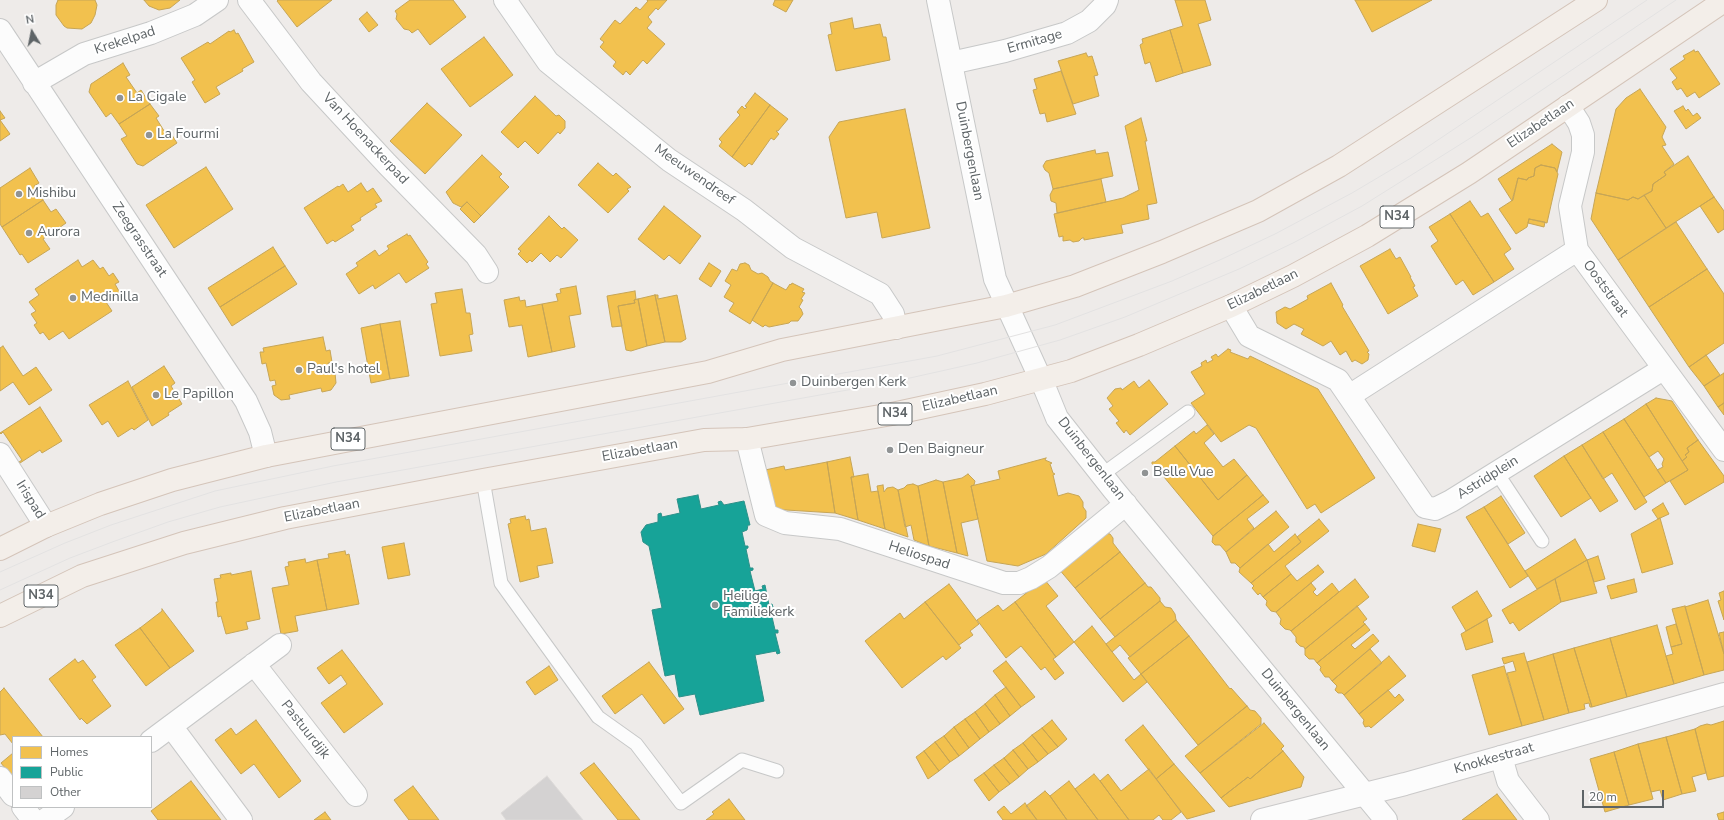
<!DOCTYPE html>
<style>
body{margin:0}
#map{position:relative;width:1724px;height:820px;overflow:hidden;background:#eeebe9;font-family:"Nunito Sans",sans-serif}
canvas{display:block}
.legend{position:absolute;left:12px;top:736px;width:140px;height:72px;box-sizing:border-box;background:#fff;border:1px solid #bfc1c2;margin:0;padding:5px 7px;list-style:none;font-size:12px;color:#5e6467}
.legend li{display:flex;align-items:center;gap:8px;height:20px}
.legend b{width:20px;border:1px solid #bfc1c2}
.north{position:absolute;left:12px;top:12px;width:40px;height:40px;-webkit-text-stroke:3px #fff;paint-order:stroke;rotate:350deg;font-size:11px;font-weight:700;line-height:16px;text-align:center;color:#5e6467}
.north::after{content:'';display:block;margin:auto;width:14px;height:18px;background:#5e6467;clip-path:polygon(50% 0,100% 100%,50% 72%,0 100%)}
.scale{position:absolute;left:1582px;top:790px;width:82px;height:18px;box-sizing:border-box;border:2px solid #5e6467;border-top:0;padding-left:5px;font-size:12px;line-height:14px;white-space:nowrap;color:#5e6467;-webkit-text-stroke:3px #fff;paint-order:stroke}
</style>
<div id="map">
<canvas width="1724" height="820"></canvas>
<ul class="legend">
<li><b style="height:11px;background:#f2c14e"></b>Homes</li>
<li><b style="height:11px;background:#17a398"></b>Public</li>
<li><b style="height:11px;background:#d4d2d2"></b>Other</li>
</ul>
<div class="north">N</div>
<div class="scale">20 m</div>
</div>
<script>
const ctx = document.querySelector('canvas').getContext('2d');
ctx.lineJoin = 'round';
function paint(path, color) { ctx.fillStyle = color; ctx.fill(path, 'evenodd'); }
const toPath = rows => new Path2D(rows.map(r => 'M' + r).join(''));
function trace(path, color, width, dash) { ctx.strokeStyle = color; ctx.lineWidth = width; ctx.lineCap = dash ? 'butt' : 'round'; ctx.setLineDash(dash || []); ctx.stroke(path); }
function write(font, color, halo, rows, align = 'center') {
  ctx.font = font + ' "Nunito Sans",sans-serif'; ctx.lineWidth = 4; ctx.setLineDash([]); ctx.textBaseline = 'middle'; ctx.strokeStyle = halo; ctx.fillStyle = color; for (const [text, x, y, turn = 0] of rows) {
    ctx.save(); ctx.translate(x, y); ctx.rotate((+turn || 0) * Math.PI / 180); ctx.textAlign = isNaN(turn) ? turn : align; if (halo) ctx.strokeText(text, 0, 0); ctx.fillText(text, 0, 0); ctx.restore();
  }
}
const homes = toPath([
 [58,0,95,0,97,5,95,15,91,23,82,29,67,28,64,26,56,15,56,5,58,0],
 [144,0,180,0,170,8,159,10,149,6,144,0],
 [278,0,332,0,297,27,277,1,278,0],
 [410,0,453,0,466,17,430,45,418,29,412,33,409,30,404,29,396,19,397,14,395,11,410,0],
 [647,0,667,0,658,10,656,8,648,17,652,22,647,28,665,44,647,64,643,60,630,75,626,71,623,75,613,66,616,62,600,47,604,42,600,39,615,20,620,24,636,7,640,10,648,1,647,0],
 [775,0,793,0,786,12,773,5,775,0],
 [1175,0,1205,0,1211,20,1198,24,1211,65,1183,73,1170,30,1183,26,1175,0],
 [1355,0,1432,0,1372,32,1355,0],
 [367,12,378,25,369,32,359,19,367,12],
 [852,18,854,29,880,24,883,37,886,37,890,60,836,71,828,35,832,34,830,23,852,18],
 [234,30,236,34,238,33,254,62,242,69,243,71,216,87,220,94,205,103,192,82,195,80,181,58,208,42,210,44,229,31,230,32,234,30],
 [1170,30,1183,73,1156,82,1150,62,1145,64,1140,45,1143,43,1142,39,1170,30],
 [484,37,513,75,470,107,441,69,484,37],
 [1694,50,1695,52,1698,51,1720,84,1699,98,1695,92,1687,97,1681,88,1677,90,1672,82,1677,78,1670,69,1685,59,1683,56,1694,50],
 [1086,53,1088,57,1092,56,1098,75,1094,76,1099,96,1073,104,1058,61,1086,53],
 [123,63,130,75,126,77,137,93,141,90,150,104,119,124,111,113,106,117,89,92,91,84,123,63],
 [1061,71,1076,114,1047,122,1045,113,1040,114,1033,90,1037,89,1034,79,1061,71],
 [1640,89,1666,127,1662,137,1666,145,1662,146,1674,164,1664,172,1666,175,1653,184,1652,191,1638,199,1633,197,1628,200,1596,193,1616,109,1626,98,1640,89],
 [755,93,770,105,732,157,719,146,722,142,719,139,740,115,737,112,742,106,745,109,747,107,745,106,755,93],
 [535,96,556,116,559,115,565,121,565,128,560,134,558,132,538,154,525,141,518,148,501,132,535,96],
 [427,103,462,135,425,174,390,141,427,103],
 [150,104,159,116,156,118,166,134,170,132,177,143,143,166,137,164,121,139,127,136,119,124,150,104],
 [770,105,788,119,778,131,776,131,779,134,774,140,771,138,752,165,749,163,745,167,732,157,770,105],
 [1683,106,1686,111,1688,109,1693,116,1697,113,1701,118,1686,129,1674,111,1683,106],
 [905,109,930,228,882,238,877,212,846,218,829,137,839,122,905,109],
 [0,111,5,118,0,120,10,134,0,141,0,111],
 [1141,118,1147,141,1145,141,1157,203,1147,205,1149,219,1121,225,1123,233,1084,240,1084,238,1082,238,1079,241,1073,242,1070,240,1063,241,1063,236,1059,237,1054,214,1123,198,1139,190,1125,126,1141,118],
 [1552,144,1562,152,1557,172,1555,168,1541,165,1535,168,1534,176,1528,178,1527,180,1518,178,1512,201,1498,179,1552,144],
 [1095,150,1096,154,1108,152,1113,176,1053,189,1049,173,1045,170,1043,166,1046,161,1095,150],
 [482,155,502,174,499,177,509,187,481,216,467,202,461,207,453,203,446,192,482,155],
 [1688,156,1714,197,1666,228,1644,195,1652,191,1653,184,1666,175,1664,172,1688,156],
 [598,163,613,176,616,173,631,187,627,189,629,191,608,213,578,185,598,163],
 [1541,165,1555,168,1558,174,1547,223,1529,219,1527,227,1516,234,1499,209,1513,200,1518,178,1527,180,1528,178,1534,176,1535,168,1541,165],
 [206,167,233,209,174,248,146,205,206,167],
 [30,168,39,183,34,186,43,200,2,227,0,224,0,188,30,168],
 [1101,179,1106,202,1057,213,1056,203,1051,201,1050,195,1053,189,1101,179],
 [361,183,367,192,373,188,382,201,375,204,377,207,360,218,361,220,351,226,354,230,335,242,333,240,327,244,304,208,338,186,339,187,343,184,348,192,361,183],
 [1596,193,1628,200,1633,197,1638,199,1644,195,1666,228,1618,260,1591,219,1596,193],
 [1714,197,1724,211,1724,229,1718,233,1700,206,1714,197],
 [43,200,51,212,56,209,66,223,43,239,50,249,28,263,22,254,20,255,2,227,43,200],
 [1470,201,1481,217,1488,213,1511,249,1504,254,1514,269,1494,282,1450,214,1470,201],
 [467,202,481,216,474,223,460,209,467,202],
 [664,206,701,236,680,264,669,255,664,260,638,239,664,206],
 [1450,214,1494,282,1473,295,1463,280,1456,285,1431,246,1438,241,1429,227,1450,214],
 [549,216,562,229,564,227,578,240,561,258,557,255,550,262,541,253,532,262,530,260,527,263,518,254,521,251,518,249,549,216],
 [1529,219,1545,222,1544,227,1528,223,1529,219],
 [1676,222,1707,269,1649,307,1618,260,1676,222],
 [407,234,408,236,410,235,428,262,426,264,429,268,406,283,399,273,375,289,373,285,359,294,346,274,358,266,356,263,375,250,379,256,389,249,387,246,407,234],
 [273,247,285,266,220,307,208,288,273,247],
 [1390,249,1396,259,1400,257,1411,277,1410,277,1415,286,1413,287,1418,296,1388,314,1360,266,1390,249],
 [78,260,82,267,93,260,100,269,103,267,109,276,113,273,119,282,115,284,120,293,106,302,112,311,69,339,63,331,49,340,43,332,40,334,34,325,37,323,31,314,36,311,29,302,39,295,35,289,78,260],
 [709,263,721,271,711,287,699,279,709,263],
 [745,263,749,265,751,270,758,274,762,273,768,277,770,281,773,283,750,324,729,311,734,303,724,297,731,285,725,281,732,269,737,271,740,264,745,263],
 [285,266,297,284,232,326,220,307,285,266],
 [1707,269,1724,294,1724,343,1689,367,1649,307,1707,269],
 [773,283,786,290,790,284,791,285,792,283,804,289,802,292,805,293,801,299,803,300,799,307,801,309,803,314,798,321,791,321,789,323,769,327,765,325,763,327,752,320,773,283],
 [1331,283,1343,305,1342,306,1369,351,1367,352,1369,354,1368,360,1362,364,1355,360,1352,362,1346,351,1340,355,1331,341,1323,346,1301,334,1304,329,1294,324,1286,329,1277,323,1276,312,1285,307,1290,309,1308,299,1307,296,1331,283],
 [576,286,581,314,569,316,575,347,552,352,542,304,558,301,556,294,561,293,560,289,576,286],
 [462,289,466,313,470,313,473,334,469,335,472,351,440,356,431,304,437,303,435,293,462,289],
 [635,291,636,299,634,300,635,303,618,306,622,326,612,327,607,296,635,291],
 [655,295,665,342,647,346,638,299,655,295],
 [655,295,658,295,658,299,677,295,686,339,681,342,665,342,655,295],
 [519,297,520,301,525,300,526,307,542,304,552,352,528,357,522,325,509,327,504,300,519,297],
 [638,299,647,346,631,351,626,350,618,306,635,303,634,300,638,299],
 [400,321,409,376,390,379,380,324,400,321],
 [380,324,390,379,371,383,361,328,380,324],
 [323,337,326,351,330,350,332,362,328,363,329,367,332,374,335,373,336,383,331,390,322,392,321,388,289,395,290,399,281,400,274,395,272,386,276,385,275,380,270,381,266,363,262,364,260,352,264,352,263,348,323,337],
 [3,346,23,376,36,367,52,390,29,405,13,382,0,391,0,348,3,346],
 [1228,349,1231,350,1230,352,1248,359,1250,356,1318,389,1375,478,1321,513,1315,504,1307,509,1256,428,1249,425,1221,442,1191,403,1205,394,1191,372,1202,366,1201,363,1206,360,1207,363,1213,360,1211,357,1216,354,1218,357,1228,349],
 [1706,355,1720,375,1704,386,1689,367,1706,355],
 [164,366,175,383,171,386,182,404,168,413,169,415,152,426,132,387,164,366],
 [1724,373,1724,403,1718,407,1704,386,1724,373],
 [1149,380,1168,404,1130,435,1126,430,1124,433,1116,423,1119,421,1109,409,1113,406,1107,398,1115,389,1121,388,1122,390,1134,381,1139,388,1149,380],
 [128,381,148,420,134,430,132,428,118,437,108,421,102,425,89,405,128,381],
 [1656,398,1672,401,1698,440,1687,448,1689,452,1685,455,1687,457,1682,461,1646,404,1656,398],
 [1724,403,1724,415,1718,407,1724,403],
 [1646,404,1688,470,1666,483,1657,470,1663,467,1662,464,1664,459,1658,451,1649,457,1624,419,1646,404],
 [40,407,62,441,42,453,40,450,20,463,19,462,22,460,3,432,1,434,0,433,40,407],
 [1624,419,1666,483,1644,497,1603,432,1624,419],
 [1207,425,1214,434,1204,443,1223,467,1234,459,1247,475,1218,500,1175,446,1194,431,1196,434,1207,425],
 [1603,432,1647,502,1635,510,1612,473,1603,479,1582,445,1603,432],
 [1698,440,1724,476,1724,482,1685,505,1670,481,1688,470,1682,461,1687,457,1685,455,1689,452,1687,448,1698,440],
 [1582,445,1618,501,1600,512,1564,456,1582,445],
 [1175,446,1218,500,1247,475,1263,495,1213,536,1154,465,1152,464,1152,462,1155,462,1175,446],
 [1564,456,1591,498,1561,517,1534,476,1564,456],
 [850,457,854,477,851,477,858,520,835,513,827,462,850,457],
 [1046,458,1045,460,1052,463,1050,464,1053,473,1055,474,1053,475,1058,496,1068,493,1079,496,1083,502,1083,507,1086,511,1086,518,1046,554,1018,566,987,561,971,486,1000,479,998,471,1046,458],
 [827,462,835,513,770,509,765,470,784,466,785,470,827,462],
 [868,474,871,492,878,491,885,529,858,520,851,477,868,474],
 [968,474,975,481,974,485,971,486,978,519,961,523,968,556,957,553,943,482,962,478,968,474],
 [936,480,943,482,957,553,929,546,918,486,936,480],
 [913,484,918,486,929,546,914,540,911,525,905,527,898,490,904,488,907,485,913,484],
 [883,485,884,492,887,488,893,487,898,490,908,537,885,529,877,486,883,485],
 [1263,495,1269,502,1247,519,1254,528,1226,552,1220,545,1215,545,1212,542,1213,536,1263,495],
 [1501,496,1525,533,1508,544,1484,507,1501,496],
 [1663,503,1669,514,1658,519,1652,510,1663,503],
 [1484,507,1528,576,1510,588,1466,517,1484,507],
 [1276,511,1289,527,1240,568,1235,563,1231,563,1226,552,1276,511],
 [525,516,526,520,529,519,531,531,546,528,553,563,537,566,539,577,520,582,508,524,511,523,510,519,525,516],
 [1660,518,1673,564,1642,573,1631,534,1660,518],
 [1319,519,1329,531,1285,566,1291,574,1263,597,1260,593,1258,595,1252,588,1254,586,1251,583,1301,542,1297,537,1319,519],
 [1418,524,1441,529,1435,552,1412,546,1418,524],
 [1105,533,1110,534,1113,538,1113,543,1120,552,1075,588,1058,568,1105,533],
 [1295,534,1301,542,1251,583,1239,572,1240,568,1268,544,1274,552,1295,534],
 [1575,539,1587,560,1537,589,1525,571,1575,539],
 [404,543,410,575,388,579,382,547,404,543],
 [345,551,346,555,349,554,359,604,327,610,317,560,329,558,328,554,345,551],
 [1120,552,1145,583,1100,619,1075,588,1120,552],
 [1598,556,1605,579,1594,582,1587,560,1598,556],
 [305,559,306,563,317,560,327,610,295,616,298,631,281,634,272,588,289,585,285,567,289,566,288,562,305,559],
 [1587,560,1597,593,1561,602,1555,579,1587,560],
 [1318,565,1324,572,1276,612,1271,611,1266,605,1267,601,1263,597,1291,574,1297,581,1318,565],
 [251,571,260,619,246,622,248,629,226,634,221,616,218,617,216,602,218,602,214,579,221,578,220,575,231,573,231,575,251,571],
 [1044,579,1058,596,1046,606,1074,642,1056,657,1015,602,1044,579],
 [1355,579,1369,597,1305,649,1304,647,1300,646,1296,642,1296,637,1291,631,1355,579],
 [1555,579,1561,602,1519,631,1513,622,1510,624,1502,610,1555,579],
 [1634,579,1637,592,1611,599,1607,586,1634,579],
 [1145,583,1148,587,1151,587,1160,598,1160,601,1115,637,1100,619,1145,583],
 [1311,583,1316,589,1313,592,1317,596,1332,583,1339,592,1291,631,1290,630,1285,629,1280,624,1281,619,1276,612,1311,583],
 [949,584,979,624,970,631,973,635,959,645,925,602,949,584],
 [1477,591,1492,616,1466,631,1452,607,1477,591],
 [1724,591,1724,620,1718,601,1721,600,1719,593,1724,591],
 [1708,600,1724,654,1724,670,1704,675,1685,607,1708,600],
 [1160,601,1165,607,1171,608,1175,614,1176,620,1130,657,1120,645,1112,652,1106,644,1160,601],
 [925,602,961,648,946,660,943,656,902,688,865,641,900,613,904,619,925,602],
 [1015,602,1056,657,1053,659,1064,673,1055,680,1045,667,1041,670,1021,646,1006,658,977,620,998,605,1003,611,1015,602],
 [1357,606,1367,619,1363,622,1365,624,1317,663,1314,659,1309,659,1305,655,1305,649,1357,606],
 [1685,606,1704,675,1674,684,1666,656,1673,654,1671,647,1682,644,1672,609,1685,606],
 [162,609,194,651,170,668,140,628,162,611,162,609],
 [1487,619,1493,642,1466,650,1461,634,1487,619],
 [1176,620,1189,636,1141,674,1128,658,1176,620],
 [1365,624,1370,630,1351,645,1355,649,1373,634,1379,641,1332,681,1329,677,1325,677,1320,670,1321,667,1317,663,1365,624],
 [1676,624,1682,644,1671,647,1666,627,1676,624],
 [1657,625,1674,684,1627,697,1610,638,1657,625],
 [1092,626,1134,680,1141,674,1147,682,1123,702,1074,642,1092,626],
 [140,628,170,668,146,686,115,645,140,628],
 [1724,632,1724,654,1719,633,1724,632],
 [1189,636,1230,689,1231,688,1247,706,1198,745,1141,674,1189,636],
 [1610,638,1627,697,1592,707,1574,648,1610,638],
 [1574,648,1592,707,1590,707,1589,703,1584,704,1585,709,1569,713,1553,654,1574,648],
 [1370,649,1382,663,1344,695,1342,693,1338,693,1335,690,1337,686,1332,681,1370,649],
 [342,650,383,704,344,733,321,703,347,684,341,675,329,684,317,668,342,650],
 [1524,653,1544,720,1522,726,1507,673,1516,671,1513,661,1504,664,1502,658,1524,653],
 [1553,654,1569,713,1544,720,1527,662,1553,654],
 [1389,656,1406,676,1359,714,1344,695,1389,656],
 [75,659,78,663,83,660,96,677,92,680,111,706,87,724,81,718,80,720,49,679,75,659],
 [1006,661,1035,697,1021,707,993,671,1006,661],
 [649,662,684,709,664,724,642,694,615,714,602,696,649,662],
 [549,666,558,680,535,695,526,682,549,666],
 [1504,666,1522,726,1489,735,1472,675,1504,666],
 [1006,687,1021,707,1010,716,995,695,1006,687],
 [4,688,43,737,13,737,13,744,5,734,0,735,0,692,4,688],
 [1388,690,1395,698,1399,694,1404,700,1371,728,1369,726,1365,727,1363,723,1364,720,1359,714,1388,690],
 [995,695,1010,716,1000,724,985,704,995,695],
 [985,704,1000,724,989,732,975,712,985,704],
 [1247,706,1250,710,1255,711,1261,718,1261,724,1200,773,1185,756,1247,706],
 [975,712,989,732,980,739,965,719,975,712],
 [965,719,980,739,969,748,954,727,965,719],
 [256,720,301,781,279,798,254,764,241,774,215,740,231,728,236,735,256,720],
 [1052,720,1067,739,1058,747,1042,728,1052,720],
 [1724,721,1724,776,1708,780,1695,729,1700,726,1707,724,1711,725,1724,721],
 [1264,723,1284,746,1281,749,1283,751,1250,779,1248,777,1221,798,1200,773,1264,723],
 [1143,725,1174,764,1156,779,1125,740,1143,725],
 [954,727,969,748,959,756,944,736,954,727],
 [1042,728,1058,747,1048,754,1032,735,1042,728],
 [1695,729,1706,773,1692,777,1696,791,1682,794,1666,737,1695,729],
 [1032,735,1048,754,1038,762,1023,743,1032,735],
 [944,736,959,756,950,762,935,742,944,736],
 [1666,737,1682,794,1663,800,1660,790,1651,792,1638,744,1666,737],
 [935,742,950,762,939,771,924,751,935,742],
 [1023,743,1038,762,1028,769,1013,750,1023,743],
 [1638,744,1653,799,1629,805,1614,752,1638,744],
 [1013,750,1028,769,1019,777,1004,758,1013,750],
 [924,751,939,771,928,779,916,757,924,751],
 [1283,751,1304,777,1301,787,1229,807,1221,798,1248,777,1250,779,1283,751],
 [1614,752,1629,805,1605,812,1590,759,1614,752],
 [13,753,13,778,1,763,13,753],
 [1004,758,1019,777,1010,784,994,765,1004,758],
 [594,763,640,820,618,820,580,773,594,763],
 [1174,764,1215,811,1187,819,1156,779,1174,764],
 [994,765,1010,784,999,792,984,773,994,765],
 [1149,769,1181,812,1171,820,1163,820,1159,815,1153,820,1129,820,1100,781,1108,774,1121,791,1149,769],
 [984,773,999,792,989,801,974,780,984,773],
 [1094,774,1100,781,1129,820,1098,820,1075,789,1094,774],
 [191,781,221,820,158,820,151,811,191,781],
 [1069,781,1075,789,1098,820,1067,820,1050,796,1069,781],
 [413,786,439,820,409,820,394,800,413,786],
 [1045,791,1050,796,1067,820,1037,820,1026,806,1045,791],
 [1497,794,1517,820,1462,820,1497,794],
 [729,799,745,820,706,820,714,814,712,812,729,799],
 [1025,803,1037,820,1003,820,997,812,1004,806,1011,814,1025,803],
 [325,812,331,820,314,820,325,812],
 [1724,812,1724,820,1719,820,1717,814,1724,812]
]);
paint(homes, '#f2c14e');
trace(homes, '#c6a556', 1);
const public = toPath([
 [698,495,701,509,719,505,718,502,721,501,724,505,744,501,750,525,748,525,747,530,742,532,745,546,748,546,748,548,746,549,750,568,753,568,753,570,750,571,755,591,763,589,762,586,765,585,769,605,772,604,773,607,770,608,775,630,778,630,778,633,775,633,780,653,777,654,776,651,755,655,764,701,700,715,695,694,679,697,675,674,665,676,652,610,662,608,649,546,643,542,641,532,646,525,658,522,658,514,661,513,662,517,680,513,677,499,698,495]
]);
paint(public, '#17a398');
trace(public, '#2c9089', 1);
const building = toPath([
 [547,776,583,820,506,820,501,813,547,776]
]);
paint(building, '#d4d2d2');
trace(building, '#dddad8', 1);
const lane = toPath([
 [1497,473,1542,541],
 [1103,474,1188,412],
 [483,480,501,583,598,717,636,744,681,803,742,760,777,771]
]);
const street = toPath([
 [249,0,311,82,387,164,476,255,487,272],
 [505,0,548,62,669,160,744,210,793,248,880,294,893,314,896,328],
 [938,0,995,279,1046,391,1057,418,1113,489,1386,820],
 [0,30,246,401,260,432,266,456],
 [951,63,1005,51,1067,33,1089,21,1105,5,1107,0],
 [34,83,84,54,151,33,195,15,217,0],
 [1568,106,1579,123,1583,135,1583,152,1570,206,1577,250,1724,450],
 [1231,306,1249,336,1338,380,1425,507,1435,509,1451,501,1663,369],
 [1349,396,1577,250],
 [747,439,766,515,785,523,840,529,1004,583,1019,583,1031,578,1049,567,1126,504],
 [0,454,46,526],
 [254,664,356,795],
 [171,726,241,820],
 [151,741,280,645],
 [1501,757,1508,781,1538,820],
 [0,778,13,795],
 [23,807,33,820],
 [45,820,63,807]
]);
const secondary = toPath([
 [1262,820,1405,784,1724,694]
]);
const primary = toPath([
 [0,549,46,526,100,504,172,480,266,456,708,372,782,350,1006,306,1075,286,1162,252,1258,211,1339,166,1596,0],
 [0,616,82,576,184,543,285,518,483,480,704,440,747,439,892,414,985,394,1071,371,1139,345,1231,306,1293,276,1367,236,1469,173,1724,1]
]);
trace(lane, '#c7c8c8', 15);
trace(street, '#c7c8c8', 24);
trace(secondary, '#cac9c9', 24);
trace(primary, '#d4c4b9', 24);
trace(lane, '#fcfcfc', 13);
trace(street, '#fcfcfc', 22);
trace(secondary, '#fcfcfc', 22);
trace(primary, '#f3eee9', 22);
trace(toPath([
 [0,572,65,543,111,525,215,491,333,466,937,356,1055,325,1172,281,1222,259,1275,234,1352,193,1411,158,1647,0],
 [0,590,70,558,115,541,168,522,220,507,336,482,892,382,977,363,1060,340,1125,317,1239,269,1295,242,1362,206,1472,137,1676,0]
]), '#e3e2e2', 1);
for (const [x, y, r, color] of [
 [120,98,4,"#909394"],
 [149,135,4,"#909394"],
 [19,194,4,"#909394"],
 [29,233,4,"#909394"],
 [73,298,4,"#909394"],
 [299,370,4,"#909394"],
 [793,383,4,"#909394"],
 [156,395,4,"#909394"],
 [890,450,4,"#909394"],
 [1145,473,4,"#909394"],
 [715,605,4,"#909394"]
]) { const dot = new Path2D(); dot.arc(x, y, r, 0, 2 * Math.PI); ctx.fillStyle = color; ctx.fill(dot); trace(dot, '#fff', 1.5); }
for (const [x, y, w] of [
 [1397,217,34],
 [895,414,34],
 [348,439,34],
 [41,596,34]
]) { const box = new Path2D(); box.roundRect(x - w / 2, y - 11, w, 22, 3); ctx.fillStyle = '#fff'; ctx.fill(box); trace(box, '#5e6467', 1); }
write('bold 13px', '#5e6467', null, [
 ["N34",1397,217],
 ["N34",895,414],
 ["N34",348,439],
 ["N34",41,596]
]);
write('14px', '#5e6467', '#fff', [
 ["Krekelpad",125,41,-18],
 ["Ermitage",1035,42,-16],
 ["Elizabetlaan",1541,124,-34],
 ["Van Hoenackerpad",365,139,47],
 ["Duinbergenlaan",969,151,79],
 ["Meeuwendreef",694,175,35],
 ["Zeegrasstraat",139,240,56],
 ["Ooststraat",1605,289,54],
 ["Elizabetlaan",1263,290,-26],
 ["Elizabetlaan",960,399,-13],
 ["Elizabetlaan",640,451,-10],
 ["Duinbergenlaan",1091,459,52],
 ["Astridplein",1488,478,-32],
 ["Irispad",30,500,58],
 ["Elizabetlaan",322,511,-11],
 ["Heliospad",919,556,18],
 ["Duinbergenlaan",1295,710,51],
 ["Pastuurdijk",305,730,52],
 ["Knokkestraat",1494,759,-16]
]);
write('14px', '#5e6467', '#fff', [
 ["La Cigale",128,98],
 ["La Fourmi",157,135],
 ["Mishibu",27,194],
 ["Aurora",37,233],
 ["Medinilla",81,298],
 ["Paul's hotel",307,370],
 ["Duinbergen Kerk",801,383],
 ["Le Papillon",164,395],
 ["Den Baigneur",898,450],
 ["Belle Vue",1153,473],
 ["Heilige",723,597],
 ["Familiekerk",723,613]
], 'left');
</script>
